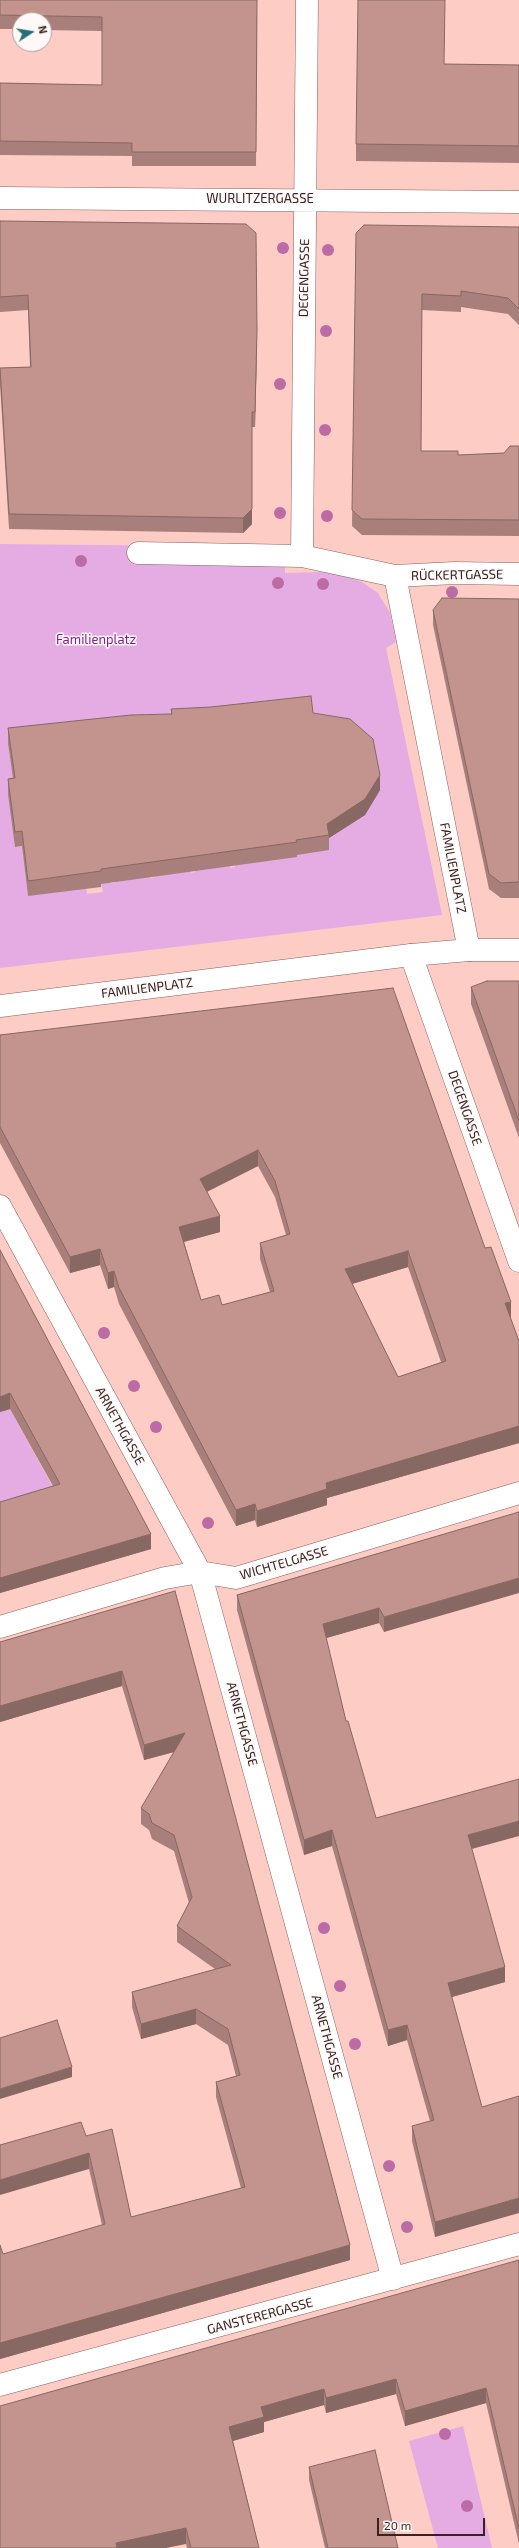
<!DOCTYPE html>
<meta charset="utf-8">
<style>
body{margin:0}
#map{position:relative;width:519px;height:2548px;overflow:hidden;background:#fdccc5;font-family:"Exo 2",sans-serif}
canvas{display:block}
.north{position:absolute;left:12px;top:12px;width:40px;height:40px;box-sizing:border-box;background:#fef9f8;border:1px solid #aea4a2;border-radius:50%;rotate:78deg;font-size:11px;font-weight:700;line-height:16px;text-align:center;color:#372422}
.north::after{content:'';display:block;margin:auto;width:14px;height:18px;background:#266f78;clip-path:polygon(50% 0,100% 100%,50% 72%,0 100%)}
.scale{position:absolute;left:377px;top:2518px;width:108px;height:18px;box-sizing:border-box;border:2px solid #372422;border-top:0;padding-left:5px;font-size:12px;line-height:14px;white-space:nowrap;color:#372422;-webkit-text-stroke:3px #fef9f8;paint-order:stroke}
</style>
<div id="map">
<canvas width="519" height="2548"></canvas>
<div class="north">N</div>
<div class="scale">20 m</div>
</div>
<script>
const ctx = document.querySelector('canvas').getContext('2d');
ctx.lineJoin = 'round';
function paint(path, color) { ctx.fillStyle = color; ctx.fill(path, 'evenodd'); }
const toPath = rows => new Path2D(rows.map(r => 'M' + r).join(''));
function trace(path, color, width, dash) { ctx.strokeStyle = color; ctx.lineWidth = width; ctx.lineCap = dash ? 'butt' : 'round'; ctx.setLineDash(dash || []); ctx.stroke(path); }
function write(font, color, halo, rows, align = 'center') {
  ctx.font = font + ' "Exo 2",sans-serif'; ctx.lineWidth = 3; ctx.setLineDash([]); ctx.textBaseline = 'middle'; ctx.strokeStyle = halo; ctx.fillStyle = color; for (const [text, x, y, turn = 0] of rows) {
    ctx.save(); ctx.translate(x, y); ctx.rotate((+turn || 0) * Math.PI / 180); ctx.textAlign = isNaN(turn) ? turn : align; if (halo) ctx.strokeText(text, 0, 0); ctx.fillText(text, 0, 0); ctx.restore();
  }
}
paint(toPath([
 [0,544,285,547,285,573,322,572,343,575,362,582,378,593,390,613,396,642,386,648,442,915,0,968],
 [17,793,234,862,235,867,230,868,229,862,195,867,195,872,191,873,190,867,155,872,155,877,150,878,149,873,114,878,115,883,111,883,110,878,100,879,103,892,87,894,85,881,28,896,23,853,24,846,15,847],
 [0,1391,60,1500,0,1518],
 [463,2426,492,2548,438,2548,409,2441]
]), '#e4ace3');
const street = toPath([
 [0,198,519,202],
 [138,553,302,556,395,576,455,573,519,574],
 [302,556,307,0],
 [395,576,469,950],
 [411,955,519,1261],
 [0,1206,200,1572,393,2279],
 [0,1627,165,1578,200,1572,236,1578,519,1493],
 [0,2385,519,2244]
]);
const secondary = toPath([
 [0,1006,411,955,469,950,519,950]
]);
trace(street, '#8a5f5a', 23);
trace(secondary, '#8a5f5a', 23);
trace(street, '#fff', 22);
trace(secondary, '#fff', 22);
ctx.fillStyle = '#bd6ba5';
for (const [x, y] of [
 [283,248],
 [328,250],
 [326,331],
 [280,384],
 [325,430],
 [280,513],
 [327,516],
 [81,561],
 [278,583],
 [323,584],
 [452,592],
 [104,1333],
 [134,1386],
 [156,1427],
 [208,1523],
 [324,1928],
 [340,1986],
 [355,2044],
 [389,2166],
 [407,2227],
 [445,2434],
 [467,2506]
]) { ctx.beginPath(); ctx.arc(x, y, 6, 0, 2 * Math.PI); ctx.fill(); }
paint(toPath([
 [0,0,257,0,256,166,132,166,132,156,0,155,0,83,102,85,102,31,44,30,44,20,20,20,20,29,0,29],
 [445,64,519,65,519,163,356,161,356,144],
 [0,221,257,345,255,427,252,427,252,524,243,533,9,529,0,384,0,368,30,367,28,310,0,312],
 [519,227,519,325,508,314,461,307,461,312,422,310,421,451,458,455,504,453,519,446,519,536,362,535,352,526,356,233],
 [519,599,519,898,501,898,489,889,433,625,433,610],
 [171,709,313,713,380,790,365,815,329,838,329,850,297,855,297,857,101,884,101,887,28,896,22,846,15,847,8,794,8,779,13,778,8,743,8,728,171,714],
 [519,981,519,1138,471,1004,471,987],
 [0,1035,485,1248,519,1341,519,1443,327,1498,327,1505,257,1527,255,1520,236,1526,119,1304,114,1287,108,1289,100,1265,70,1273,0,1143],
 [258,1166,275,1197,286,1235,260,1243,260,1259,270,1292,222,1305,201,1300,184,1242,220,1232,207,1192],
 [408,1267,441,1362,398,1377,352,1284],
 [0,1250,151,1549,0,1593,0,1502,53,1486,10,1409,0,1412],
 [519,1512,384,1632,379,1623,326,1638,346,1721,376,1818,472,1849,505,1982,452,1997,435,2237,412,2141,412,2126,430,2121,407,2040,388,2046,332,1846,304,1855,237,1610,237,1595],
 [175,1591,350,2260,0,2359,0,2245,3,2254,102,2225,89,2169,86,2136,131,2217,241,2188,216,2097,216,2082,236,2076,228,2045,196,2024,141,2039,132,2007,132,1992,215,1969,177,1942,177,1926,189,1903,174,1851,152,1839,149,1830,141,1824,141,1808,174,1752,144,1760,122,1686,0,1722,0,1642],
 [519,2260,519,2544,486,2403,405,2426,396,2394,326,2413,324,2405,264,2422,264,2432,233,2441,259,2548,187,2548,186,2544,0,2548],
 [309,2467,398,2548,325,2548,309,2480]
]), '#a87f7a');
paint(toPath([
 [257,330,257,345,255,427,255,412],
 [252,412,252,524,243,533,243,518],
 [380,775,380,790,365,815,329,838,327,824],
 [258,1150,258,1166,200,1195,200,1179],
 [220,1216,220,1232,179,1243,179,1227],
 [100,1249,100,1265,70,1273,70,1257],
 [408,1251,408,1267,345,1286,345,1269],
 [114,1271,114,1287,108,1289,108,1273],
 [511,1302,511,1318,505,1320,505,1303],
 [10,1393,10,1409,0,1412,0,1397],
 [519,1426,519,1443,327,1498,327,1505,257,1527,257,1511,326,1483],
 [255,1504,255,1520,236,1526,236,1510],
 [151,1534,151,1549,0,1593,0,1578],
 [519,1578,519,1593,384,1632,384,1617],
 [379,1608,379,1623,323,1639,323,1624],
 [122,1671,122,1686,0,1722,0,1706],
 [185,1733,185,1749,144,1760,144,1745],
 [519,1821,519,1836,468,1850,468,1835],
 [332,1830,332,1846,304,1855,304,1840],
 [505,1967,505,1982,448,1998,448,1983],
 [196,2009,196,2024,141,2039,141,2024],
 [407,2025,407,2040,388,2046,388,2030],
 [72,2067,72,2077,0,2099,0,2089],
 [89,2153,89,2169,0,2195,0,2180],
 [519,2198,519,2213,435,2237,435,2222],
 [350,2245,350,2260,0,2359,0,2343],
 [396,2379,396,2394,326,2413,326,2398],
 [486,2388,486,2403,405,2426,405,2411],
 [324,2389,324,2405,264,2422,264,2432,229,2442,229,2427,261,2407],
 [186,2528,186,2544,166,2548,116,2548,116,2543]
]), '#886863');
const building = toPath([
 [0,0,257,0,256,152,132,152,132,143,0,141,0,83,102,85,102,17,0,15,0,0],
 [358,0,445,0,444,64,519,65,519,146,356,144,358,0],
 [0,221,246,224,256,233,257,330,255,412,252,412,252,509,243,518,9,514,0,368,31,367,28,295,0,297,0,221],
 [364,225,519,227,519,309,508,298,461,291,461,296,422,294,421,451,458,451,458,455,504,453,510,446,519,446,519,520,362,519,352,510,356,233,364,225],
 [442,598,519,599,519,882,501,883,489,874,433,610,442,598],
 [311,696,313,713,350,719,373,739,380,775,365,799,327,824,329,835,296,840,297,842,101,869,101,871,28,881,22,831,15,832,8,779,15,778,8,728,131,715,172,714,171,709,211,707,311,696],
 [487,981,519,981,519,1121,471,987,487,981],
 [393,988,485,1248,491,1247,511,1302,505,1303,519,1341,519,1426,326,1483,327,1489,257,1511,255,1504,236,1510,119,1288,114,1271,108,1273,100,1249,70,1257,0,1127,0,1035,393,988],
 [258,1150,275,1181,290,1234,260,1243,274,1291,222,1305,219,1295,201,1300,179,1227,220,1216,200,1179,258,1150],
 [408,1251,446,1361,398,1377,345,1269,408,1251],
 [0,1250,151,1534,0,1578,0,1502,60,1484,10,1393,0,1397,0,1250],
 [519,1512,519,1578,384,1617,379,1608,323,1624,346,1721,348,1721,376,1818,519,1779,519,1821,468,1835,505,1967,448,1983,482,2107,519,2096,519,2198,435,2222,412,2126,434,2120,407,2025,388,2030,332,1830,304,1840,237,1595,519,1512],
 [175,1591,350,2245,0,2343,0,2245,3,2254,105,2224,89,2153,0,2180,0,2145,81,2122,86,2136,112,2129,131,2217,245,2187,216,2082,240,2075,228,2029,196,2009,141,2024,132,1992,231,1965,177,1926,192,1897,174,1835,152,1823,149,1814,141,1808,185,1733,144,1745,122,1671,0,1706,0,1642,175,1591],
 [57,2020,72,2067,0,2089,0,2038,57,2020],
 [519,2260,519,2529,486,2388,405,2411,396,2379,326,2398,324,2389,261,2407,264,2417,229,2427,259,2548,191,2548,186,2528,116,2543,117,2548,0,2548,0,2406,519,2260],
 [375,2450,398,2548,328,2548,309,2467,375,2450]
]);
paint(building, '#c3948e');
trace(building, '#886863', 1);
write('13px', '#372422', '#fef9f8', [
 ["WURLITZERGASSE",260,199],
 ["DEGENGASSE",304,278,-89],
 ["RÜCKERTGASSE",457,575,-1],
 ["FAMILIENPLATZ",453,868,79],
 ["FAMILIENPLATZ",147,988,-7],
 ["DEGENGASSE",465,1108,71],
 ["ARNETHGASSE",120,1426,61],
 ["WICHTELGASSE",284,1563,-16],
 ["ARNETHGASSE",242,1724,75],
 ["ARNETHGASSE",327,2037,75],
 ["GANSTERERGASSE",260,2316,-15]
]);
write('13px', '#881c8b', '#fef9f8', [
 ["Familienplatz",96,640]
]);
</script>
